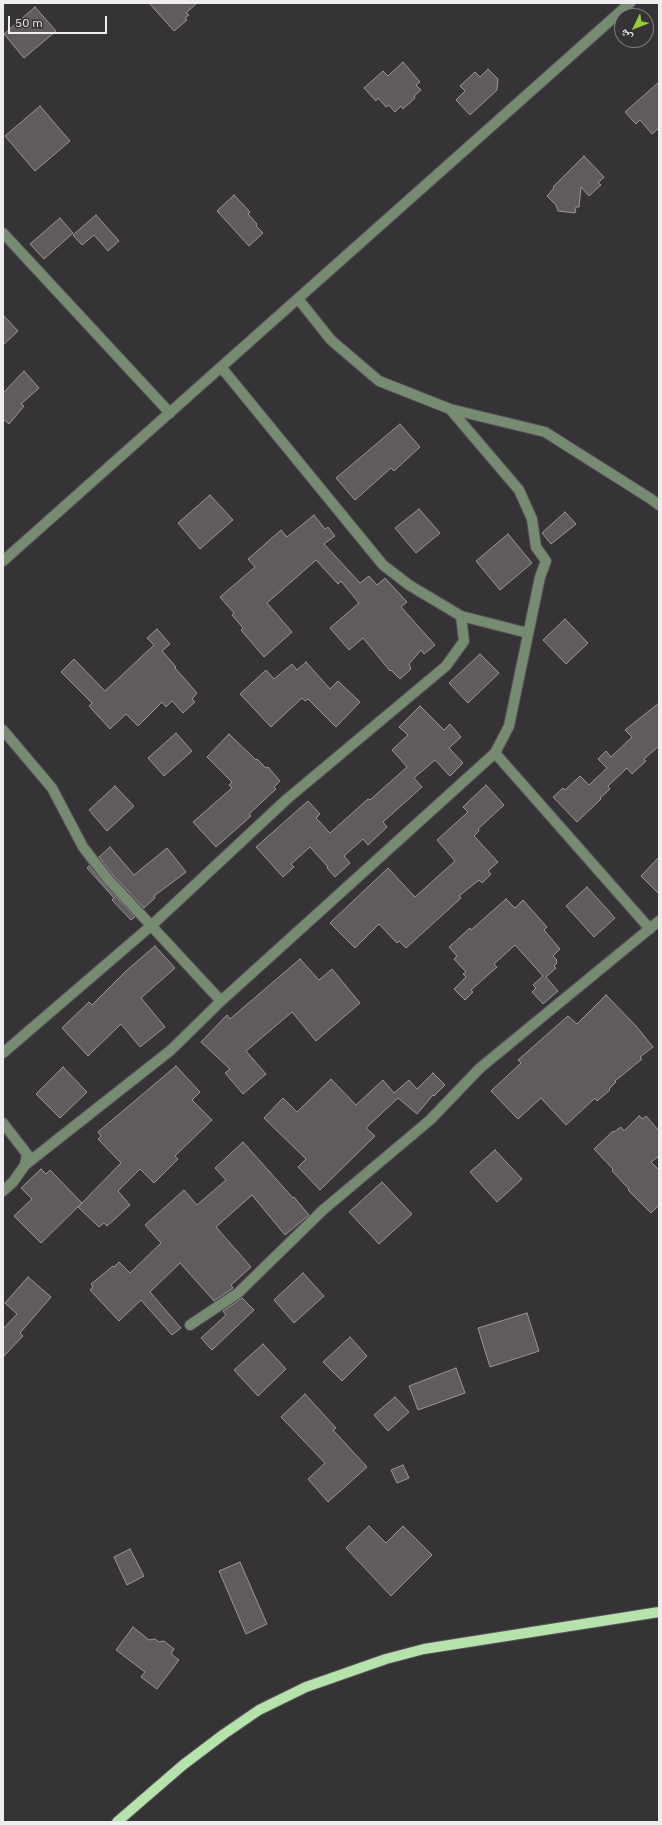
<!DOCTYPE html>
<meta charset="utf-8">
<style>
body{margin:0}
#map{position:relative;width:662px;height:1825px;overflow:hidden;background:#363336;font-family:"IBM Plex Sans","Noto Naskh Arabic",sans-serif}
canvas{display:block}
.frame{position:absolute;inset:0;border:4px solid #efedef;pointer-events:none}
.north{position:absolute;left:614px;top:8px;width:40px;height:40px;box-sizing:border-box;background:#363336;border:1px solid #807d80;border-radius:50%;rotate:227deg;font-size:11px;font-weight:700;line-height:16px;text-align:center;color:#efedef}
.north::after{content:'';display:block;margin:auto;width:14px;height:18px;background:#96cc39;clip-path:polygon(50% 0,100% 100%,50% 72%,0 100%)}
.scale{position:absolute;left:8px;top:16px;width:99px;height:18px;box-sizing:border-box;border:2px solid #efedef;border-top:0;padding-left:5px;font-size:12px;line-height:14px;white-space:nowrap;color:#efedef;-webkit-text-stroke:3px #363336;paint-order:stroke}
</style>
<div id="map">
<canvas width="662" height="1825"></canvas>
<div class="frame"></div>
<div class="north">ش</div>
<div class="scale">50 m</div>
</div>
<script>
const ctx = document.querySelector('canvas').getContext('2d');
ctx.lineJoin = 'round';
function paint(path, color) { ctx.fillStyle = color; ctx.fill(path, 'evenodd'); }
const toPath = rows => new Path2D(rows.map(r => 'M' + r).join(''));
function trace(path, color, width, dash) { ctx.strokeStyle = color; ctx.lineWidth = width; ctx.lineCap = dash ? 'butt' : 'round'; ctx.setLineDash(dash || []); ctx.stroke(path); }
const building = toPath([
 [149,3,197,3,186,13,189,15,185,18,187,20,174,31,149,3],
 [35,7,56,31,24,58,4,34,35,7],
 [403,62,420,82,416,85,421,90,414,96,415,98,403,109,401,106,395,112,389,105,386,107,378,98,376,101,364,88,383,71,388,76,403,62],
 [488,69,498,79,497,90,470,115,456,100,465,91,460,86,475,72,480,77,488,69],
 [659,82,659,128,652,134,640,120,636,124,625,112,659,82],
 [40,106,70,141,35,171,5,136,40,106],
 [584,156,604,177,598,183,601,185,589,196,581,187,579,207,576,207,575,213,558,211,556,205,547,196,554,188,553,187,584,156],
 [234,195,250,212,248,214,257,224,256,226,263,233,249,246,217,211,234,195],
 [96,215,119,241,108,251,94,235,82,245,73,235,96,215],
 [60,218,73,233,44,259,30,244,60,218],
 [3,315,18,331,3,345,3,315],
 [24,371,39,388,21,404,24,406,9,424,3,419,3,393,24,371],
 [400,424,420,447,394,471,391,468,355,500,336,478,400,424],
 [210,495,233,520,200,549,178,523,210,495],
 [419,509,440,533,416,553,395,528,419,509],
 [565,512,576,524,551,544,542,533,565,512],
 [314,515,325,529,328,527,335,536,324,544,360,583,369,576,377,585,385,578,407,602,401,607,435,645,424,654,421,650,409,664,411,669,400,679,391,670,390,671,363,638,349,650,330,628,359,603,341,581,338,584,316,560,267,603,292,632,264,657,241,630,243,628,232,615,234,613,220,597,255,567,248,559,281,530,287,537,314,515],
 [508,534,532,563,500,590,476,561,508,534],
 [565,619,588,643,566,664,543,640,565,619],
 [157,629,170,644,162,651,176,667,175,668,197,693,192,699,195,702,183,713,172,701,166,707,162,702,138,726,126,714,110,729,89,706,92,703,61,672,74,659,105,691,154,645,147,638,157,629],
 [480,654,499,673,468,703,449,683,480,654],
 [306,662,330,689,338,681,360,702,336,727,308,699,305,701,302,698,271,727,240,694,266,670,274,679,292,664,297,670,306,662],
 [659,703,659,746,644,759,646,761,632,774,627,768,608,786,610,789,600,798,601,799,577,822,553,797,563,788,565,790,580,776,589,785,607,768,598,759,606,751,611,757,632,737,625,730,659,703],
 [420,706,444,730,450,724,461,737,449,748,463,763,450,776,435,760,414,778,422,787,383,822,387,827,368,845,363,839,344,856,350,863,335,877,327,868,328,867,310,847,291,864,294,867,283,877,256,847,308,801,320,814,316,818,330,833,368,799,370,800,407,767,392,750,408,735,399,727,420,706],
 [176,733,192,751,164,776,148,758,176,733],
 [229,734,256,760,257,759,266,768,268,767,280,781,274,787,276,789,249,814,251,816,216,847,193,822,232,788,229,785,232,782,207,757,229,734],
 [486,785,504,805,478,829,479,831,474,836,498,862,488,871,491,874,482,883,479,880,459,896,461,898,406,948,399,941,397,943,379,924,355,948,330,923,388,868,415,897,455,861,437,840,468,812,463,807,486,785],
 [115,786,134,806,107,831,89,810,115,786],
 [110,847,134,875,167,848,186,872,154,896,155,898,144,908,112,874,99,857,110,847],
 [659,857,659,894,641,876,659,857],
 [89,866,102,882,135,917,131,920,112,900,114,898,87,868,89,866],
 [587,887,615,918,594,937,566,906,587,887],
 [506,899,515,908,523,900,547,927,544,930,560,949,553,956,557,960,556,961,557,963,554,966,556,968,546,977,558,991,543,1004,532,992,536,988,533,985,543,976,515,945,494,964,497,967,471,990,473,992,465,1000,454,989,466,977,463,974,466,972,454,959,457,956,449,947,470,928,471,930,506,899],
 [155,946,175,968,141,998,165,1027,140,1047,121,1024,88,1056,62,1028,89,1002,92,1005,126,971,155,946],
 [300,959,319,980,332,969,360,1003,316,1041,292,1012,246,1051,266,1074,243,1094,225,1073,230,1069,201,1042,227,1015,230,1019,300,959],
 [606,995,636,1026,653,1047,640,1057,642,1059,615,1081,616,1082,609,1089,610,1090,597,1101,595,1098,566,1125,541,1098,518,1119,491,1091,521,1063,518,1060,568,1016,577,1024,606,995],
 [176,1066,200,1092,192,1100,212,1120,175,1156,178,1159,154,1183,140,1169,118,1191,130,1205,107,1226,104,1223,99,1227,78,1207,121,1163,98,1139,101,1136,98,1132,176,1066],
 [63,1067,87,1092,60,1118,36,1094,63,1067],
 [433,1073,445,1085,434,1096,433,1095,417,1114,398,1098,366,1128,375,1136,320,1190,298,1167,306,1159,264,1118,283,1098,297,1112,331,1079,356,1105,383,1080,394,1093,409,1080,417,1089,433,1073],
 [639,1116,643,1119,646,1116,659,1131,659,1156,651,1162,659,1170,659,1205,651,1213,628,1190,629,1189,612,1171,613,1169,594,1149,613,1131,614,1132,621,1127,624,1131,639,1116],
 [243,1142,293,1198,294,1197,309,1215,285,1235,252,1195,216,1227,251,1267,231,1285,233,1288,214,1301,180,1263,150,1292,181,1328,172,1335,141,1300,119,1321,90,1290,93,1287,91,1284,113,1266,114,1267,119,1262,130,1273,161,1243,145,1225,184,1190,197,1205,226,1180,215,1168,243,1142],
 [495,1150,522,1179,497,1202,470,1172,495,1150],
 [41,1169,46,1174,50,1170,82,1203,41,1243,14,1216,32,1199,21,1188,41,1169],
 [382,1182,412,1214,379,1244,349,1212,382,1182],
 [303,1273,324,1296,294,1323,274,1300,303,1273],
 [28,1277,51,1297,20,1333,23,1336,3,1357,3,1329,17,1314,5,1303,28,1277],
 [242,1298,254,1310,212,1350,201,1338,226,1315,223,1311,242,1298],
 [527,1313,539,1351,490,1367,478,1328,527,1313],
 [350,1337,367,1356,342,1381,323,1362,350,1337],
 [263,1344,286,1369,258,1396,234,1370,263,1344],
 [456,1368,465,1393,418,1410,409,1386,456,1368],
 [305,1394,336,1428,333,1430,367,1467,328,1502,308,1479,325,1463,281,1417,305,1394],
 [395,1397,409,1412,388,1431,374,1415,395,1397],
 [403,1465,409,1478,397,1483,391,1470,403,1465],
 [369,1526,386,1543,403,1526,432,1555,391,1596,346,1548,369,1526],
 [130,1549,144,1576,127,1585,114,1557,130,1549],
 [240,1562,267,1624,246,1634,219,1571,240,1562],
 [133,1627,149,1640,155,1639,159,1642,164,1641,174,1649,171,1654,179,1660,157,1689,141,1677,145,1672,116,1650,133,1627]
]);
paint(building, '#605b5c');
trace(building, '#9b9697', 1);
const minor = toPath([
 [3,233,170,413],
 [299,300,331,340,379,381,450,409,545,432,651,499,659,505],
 [3,561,630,3],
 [461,616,528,633],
 [3,730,52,788,83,847,107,878,221,1001],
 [495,753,650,929],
 [3,1053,152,925,287,799,446,666,464,641,461,616,409,585,383,565,221,367],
 [3,1123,27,1154,25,1165,13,1182,3,1191],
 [25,1165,171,1050,221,1001,495,753,509,726,540,577,546,561,536,547,532,519,519,490,450,409],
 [190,1325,238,1293,323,1210,430,1120,480,1068,659,921]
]);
const major = toPath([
 [117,1822,183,1765,224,1734,259,1710,306,1687,386,1659,424,1649,659,1612]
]);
trace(minor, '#545154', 12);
trace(major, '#545154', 12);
trace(minor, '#768b71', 10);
trace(major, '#b6e2ab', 10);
</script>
